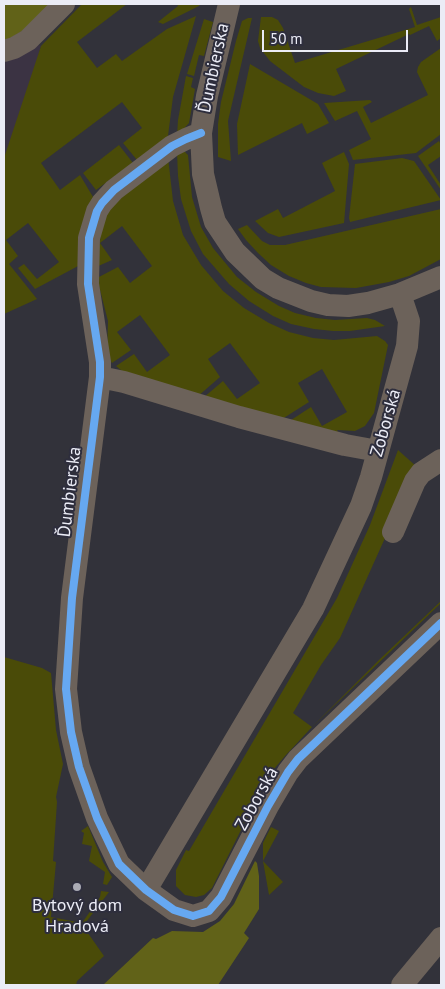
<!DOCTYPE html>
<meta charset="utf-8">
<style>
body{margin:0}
#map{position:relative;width:445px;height:989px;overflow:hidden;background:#32323a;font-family:"PT Sans",sans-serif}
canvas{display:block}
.frame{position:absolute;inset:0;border:5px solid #ebecf6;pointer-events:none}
.scale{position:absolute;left:262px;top:30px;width:146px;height:22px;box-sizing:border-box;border:2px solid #ebecf6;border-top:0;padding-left:6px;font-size:15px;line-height:18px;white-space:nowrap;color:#ebecf6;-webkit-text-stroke:4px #2e2e3d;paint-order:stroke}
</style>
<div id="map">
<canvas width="445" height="989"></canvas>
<div class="frame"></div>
<div class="scale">50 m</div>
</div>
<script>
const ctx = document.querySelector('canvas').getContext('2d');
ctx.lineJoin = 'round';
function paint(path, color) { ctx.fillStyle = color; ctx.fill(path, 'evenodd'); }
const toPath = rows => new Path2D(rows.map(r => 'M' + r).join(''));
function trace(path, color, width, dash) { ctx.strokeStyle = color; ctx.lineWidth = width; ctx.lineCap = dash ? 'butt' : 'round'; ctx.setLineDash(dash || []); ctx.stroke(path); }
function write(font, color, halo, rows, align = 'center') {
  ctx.font = font + ' "PT Sans",sans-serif'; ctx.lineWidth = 4; ctx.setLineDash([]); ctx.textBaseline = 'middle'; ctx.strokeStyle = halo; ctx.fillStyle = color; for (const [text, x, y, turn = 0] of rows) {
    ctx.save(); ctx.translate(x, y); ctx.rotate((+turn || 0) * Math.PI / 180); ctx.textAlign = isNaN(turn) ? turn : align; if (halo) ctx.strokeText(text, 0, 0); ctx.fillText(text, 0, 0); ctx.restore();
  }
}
paint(toPath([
 [28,40,41,46,4,199,4,51]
]), '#3b3343');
paint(toPath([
 [82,4,127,4,77,42,97,68,116,54,122,61,167,29,196,16,173,97,168,136,137,160,123,143,142,128,122,102,41,163,60,190,80,175,93,197,80,265,35,289,18,268,24,264,37,279,59,262,28,223,6,240,18,256,9,264,37,299,4,314,4,158,41,46],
 [177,4,200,4,199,6,163,24,158,22,178,6],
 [411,7,417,25,441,17,441,38,437,41,429,26,410,35,409,34,336,69,346,91,334,96,318,93,304,87,270,61,260,48,258,41,261,17,272,17,278,20,283,28,295,63,415,27,409,9],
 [248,18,252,18,228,121,231,161,218,157,218,124,221,102,236,41,242,21],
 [204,19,213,22,204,56,199,55,194,76,187,74],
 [441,48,441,134,416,153,353,160,349,150,371,139,357,111,335,121,324,103,370,100,372,102,363,107,371,123,428,95,417,72,418,67,421,62],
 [250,64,318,104,329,123,307,134,302,123,238,155,237,124],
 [186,76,193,78,191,87,195,89,189,123,177,136,178,120],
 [439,141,441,145,441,156,428,165,441,185,441,190,418,156],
 [119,145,133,163,96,190,83,173],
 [177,152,185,152,188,155,192,197,201,227,213,248,237,277,256,292,279,306,295,313,316,318,335,320,367,318,375,320,385,326,350,331,333,331,314,329,291,324,273,316,249,301,229,284,203,254,191,231,181,199,178,176],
 [344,152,349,164,344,223,279,237,268,233,255,221,278,209,283,218,335,191,322,163],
 [168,157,173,201,183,235,201,265,223,291,244,308,269,323,289,332,313,338,334,340,377,336,385,341,388,345,374,413,365,426,355,431,337,430,340,436,285,424,311,407,322,426,347,412,322,369,298,383,309,402,279,421,203,398,223,381,237,399,260,383,230,343,208,359,220,377,197,397,122,371,116,366,134,354,147,372,170,355,140,315,117,332,131,350,112,363,107,355,108,321,97,278,118,267,130,283,152,266,122,226,100,243,112,260,96,267,104,213],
 [402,158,414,161,441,200,350,222,349,218,355,164],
 [441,209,441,259,409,276,389,282,356,288,321,287,306,283,289,276,271,265,258,253,246,240,238,229,247,225,262,241,270,245,285,245],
 [398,450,417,467,340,638,321,665,293,713,312,727,381,658,441,601,441,603,312,727,285,756,274,769,256,800,212,888,204,895,196,897,185,895,176,886,176,870,186,850,189,851,337,598,370,525],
 [4,657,42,668,51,673,56,730,63,764,56,797,57,802,53,861,56,862,51,917,82,923,100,897,101,891,109,892,83,926,104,956,77,981,76,985,4,985],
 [88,826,103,862,112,877,107,885,103,884,105,872,89,861,92,846,82,844,84,833,81,831],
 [271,827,279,831,263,861,283,882,269,895,263,861,263,843]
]), '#4a4b08');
paint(toPath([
 [4,4,53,4,29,27,4,42],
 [255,861,257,863,259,876,259,909,244,933,249,938,218,985,103,985,153,938,156,939,172,931,203,932,220,921,234,904]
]), '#616218');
trace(toPath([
 [229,4,207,96,201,133,203,174,211,208,215,222,235,252,263,279,278,288,311,301,328,305,348,306,368,303,400,294,441,277],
 [4,51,14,48,28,40,64,4],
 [201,133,186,139,172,146,114,190,102,203,97,211,89,238,88,284,100,362,100,377,72,598,66,689,71,732,79,767,97,818,119,864,146,890,174,910,193,916,209,911,221,897,268,806,288,772,298,759,441,623],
 [100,377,124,382,239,417,345,445,378,451],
 [393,532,415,481,421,473,441,460],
 [146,890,313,609,361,506,371,477,407,346,409,321,400,294],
 [402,985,441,938]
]), '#6c625a', 22);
trace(toPath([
 [201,133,186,139,172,146,114,190,102,203,97,211,89,238,88,284,100,362,100,377,72,598,66,689,71,732,79,767,97,818,119,864,146,890,174,910,193,916,209,911,221,897,268,806,288,772,298,759,441,623]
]), '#66a8f1', 8);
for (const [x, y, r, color] of [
 [77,887,5,"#aaabb4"]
]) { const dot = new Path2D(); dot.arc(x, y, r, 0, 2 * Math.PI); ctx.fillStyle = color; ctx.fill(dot); trace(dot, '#2e2e3d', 2); }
write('18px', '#ebecf6', '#2e2e3d', [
 ["Ďumbierska",214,68,-78],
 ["Zoborská",386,423,-74],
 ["Ďumbierska",70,492,-83],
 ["Zoborská",257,799,-61]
]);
write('18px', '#ebecf6', '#2e2e3d', [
 ["Bytový dom",77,906],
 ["Hradová",77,927]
]);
</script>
